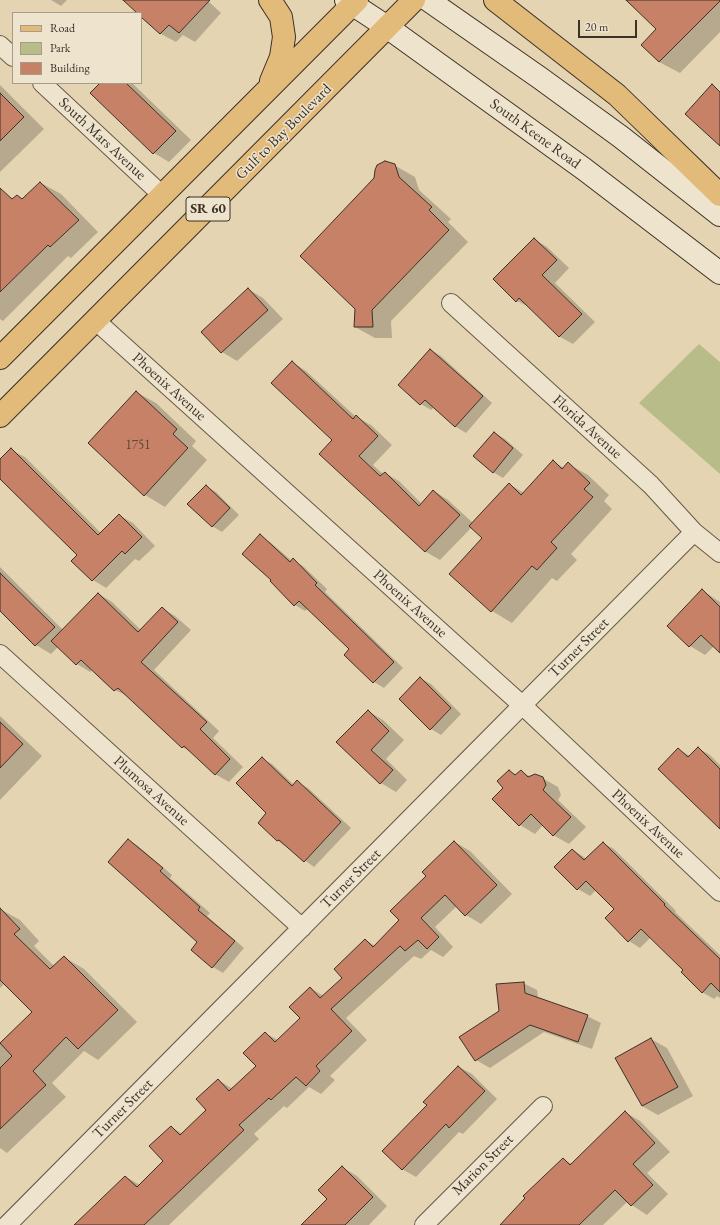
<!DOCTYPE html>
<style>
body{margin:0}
#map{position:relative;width:720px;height:1225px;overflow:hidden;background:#e5d4b2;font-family:"EB Garamond",serif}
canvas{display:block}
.legend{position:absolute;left:12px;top:12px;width:130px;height:72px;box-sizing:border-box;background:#eee3cd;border:1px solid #a69c8b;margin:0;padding:5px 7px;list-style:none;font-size:12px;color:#3b3127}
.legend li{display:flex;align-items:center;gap:8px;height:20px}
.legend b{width:20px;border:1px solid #a69c8b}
.scale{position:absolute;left:578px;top:20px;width:59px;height:18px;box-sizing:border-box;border:2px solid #3b3127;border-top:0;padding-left:5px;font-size:12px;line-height:14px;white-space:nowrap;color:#3b3127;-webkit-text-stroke:3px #eee3cd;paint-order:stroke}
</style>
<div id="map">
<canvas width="720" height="1225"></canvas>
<ul class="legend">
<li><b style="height:5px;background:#e2ba79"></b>Road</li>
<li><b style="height:11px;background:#b8bc89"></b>Park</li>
<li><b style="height:11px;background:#c78167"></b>Building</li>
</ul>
<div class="scale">20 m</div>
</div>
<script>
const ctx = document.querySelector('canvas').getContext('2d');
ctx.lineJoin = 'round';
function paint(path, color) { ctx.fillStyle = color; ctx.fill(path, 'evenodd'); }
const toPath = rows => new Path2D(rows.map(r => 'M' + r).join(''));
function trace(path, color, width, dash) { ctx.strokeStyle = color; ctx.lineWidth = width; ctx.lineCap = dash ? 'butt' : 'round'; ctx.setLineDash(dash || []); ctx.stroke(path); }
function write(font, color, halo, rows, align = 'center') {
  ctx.font = font + ' "EB Garamond",serif'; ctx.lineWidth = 3; ctx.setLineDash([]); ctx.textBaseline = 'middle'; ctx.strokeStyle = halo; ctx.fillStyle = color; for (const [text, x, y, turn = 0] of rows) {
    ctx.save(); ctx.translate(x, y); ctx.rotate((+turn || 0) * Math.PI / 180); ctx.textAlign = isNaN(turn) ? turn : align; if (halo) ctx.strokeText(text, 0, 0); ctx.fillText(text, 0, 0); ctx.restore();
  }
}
paint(toPath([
 [699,344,720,362,720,474,639,403]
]), '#b8bc89');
paint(toPath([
 [51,0,67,0,61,6],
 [140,0,207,0,221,13,195,42,183,35,176,42,161,34,141,15,141,13,139,13],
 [628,0,720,0,720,32,680,73,659,62,642,45,657,29],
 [101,83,132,83,191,140,169,162,154,153,92,93],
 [0,85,44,129,0,172],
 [394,165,415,177,419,190,451,219,448,222,468,242,391,321,392,338,375,338,355,327],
 [41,183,61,194,98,232,71,258,68,256,3,321,0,319,0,201,6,195,14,199,17,196,23,199],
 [534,239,547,247,569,268,555,283,595,322,573,344,560,337,531,308,517,301,495,279],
 [248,289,263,298,283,319,237,361,222,352,203,332],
 [431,350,441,356,492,403,466,433,456,427,434,407,431,410,421,404],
 [292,362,306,371,356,417,371,425,392,445,373,465,383,474,385,473,399,481,422,504,434,491,448,500,473,523,509,484,524,493,553,461,564,468,568,464,588,475,609,495,604,501,612,509,571,554,577,560,557,581,552,578,512,623,492,611,451,574,483,538,472,527,440,560,426,552,320,454,333,440],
 [136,392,156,403,196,441,192,446,207,460,165,507,145,495],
 [495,433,505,439,523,455,503,478,493,472],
 [11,450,25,457,101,533,119,515,133,523,155,546,139,561,135,559,106,588,93,580,73,561,78,555,0,477,0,461],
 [206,486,216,492,239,515,222,532,212,526],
 [260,536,270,542,292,561,293,560,303,566,327,589,325,592,403,668,384,688,374,682,345,655,350,649,308,608,305,611,295,605,272,580],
 [0,567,63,630,99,594,112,602,141,630,162,608,175,616,191,630,154,670,219,731,213,738,243,767,229,782,215,774,194,754,182,747,129,697,115,690,93,669,90,672,77,664,58,647,51,654,36,645,0,610],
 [702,590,720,602,720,651,714,646,705,655,690,646,668,626],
 [420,678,431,684,461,714,441,735,431,729],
 [368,711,383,720,404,740,386,759,407,780,396,792,381,783,337,742],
 [0,716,42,756,0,800],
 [698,748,710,755,720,765,720,828,678,749,690,756],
 [262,759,272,764,294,785,297,782,308,788,351,828,314,867,278,841,268,813],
 [509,771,517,775,521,771,531,777,542,778,558,787,561,795,558,800,586,827,569,844,553,835,543,825,535,834,520,825,505,788],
 [128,840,138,846,172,875,170,878,210,913,207,916,244,948,223,973,213,967,199,942],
 [455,842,470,851,512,894,481,924,466,915,457,906,435,927,453,947,443,957,431,950,421,959,414,956,346,1018,367,1040,330,1076,335,1080,321,1094,309,1087,287,1108,284,1106,254,1134,259,1139,169,1225,76,1225,126,1177,140,1185,165,1161,171,1127,183,1134,208,1110,218,1080,233,1089,258,1066,265,1033,278,1040,301,1018,310,988,324,996,343,978,366,940,375,946,400,920,428,876],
 [603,843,614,849,676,911,675,912,720,955,720,998,717,996,714,999,702,992,685,970,651,937,640,948,629,941,615,909,596,890,590,896,578,889,556,867,573,850,587,859],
 [0,909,20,920,39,941,34,946,54,966,64,957,84,969,137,1022,98,1060,84,1051,52,1083,66,1097,7,1153,0,1148,0,1044,34,1012,5,983,0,988],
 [523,983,537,990,538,998,587,1016,601,1023,592,1049,544,1032,490,1068,476,1060,500,1012],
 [651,1039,667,1048,693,1096,658,1115,642,1106],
 [459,1067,472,1074,497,1099,463,1134,459,1132,416,1177,402,1169,428,1105],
 [625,1112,640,1121,670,1152,647,1173,668,1194,647,1215,627,1202,603,1225,502,1225,563,1159,572,1164],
 [342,1167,357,1176,387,1206,369,1225,303,1225,328,1199]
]), '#0003');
const building = toPath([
 [123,0,210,0,179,33,169,25,160,34,141,17,141,13,137,13,123,0],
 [626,0,720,0,720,1,659,62,641,45,656,29,626,0],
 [100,83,126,83,176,131,153,154,90,93,100,83],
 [712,84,720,92,720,146,685,114,712,84],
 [0,93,24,117,0,141,0,93],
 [385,161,395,164,399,177,432,207,429,210,449,230,372,310,373,327,354,327,355,309,300,256,374,178,375,170,377,165,385,161],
 [40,182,79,220,50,247,48,245,0,292,0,188,12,199,17,195,22,199,40,182],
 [534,238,557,260,542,275,582,314,559,337,519,298,516,302,493,279,534,238],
 [248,288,268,310,221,353,201,332,248,288],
 [430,349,483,396,455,427,425,400,420,405,398,385,430,349],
 [292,361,353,419,356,415,378,436,359,456,380,476,385,472,419,506,433,490,460,515,425,552,319,454,332,440,271,383,292,361],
 [136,391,177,429,173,434,188,448,144,496,88,443,136,391],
 [494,432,513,448,493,473,473,456,494,432],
 [11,448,98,535,119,514,142,537,125,554,122,551,92,581,71,561,77,555,0,479,0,459,11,448],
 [553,460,562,469,568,462,590,483,584,489,593,497,551,542,557,548,537,570,532,566,491,612,449,574,482,538,469,526,509,483,521,495,553,460],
 [206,485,230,508,212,527,187,504,206,485],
 [260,534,290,562,293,558,317,583,315,585,394,662,373,683,344,655,349,649,299,601,294,606,270,581,271,580,242,554,260,534],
 [0,573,55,627,35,646,0,611,0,573],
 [702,589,720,607,720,653,701,635,689,647,667,626,702,589],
 [98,593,138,632,162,607,178,622,141,662,207,722,200,729,230,759,215,775,184,746,182,748,118,688,114,691,81,660,76,665,51,641,98,593],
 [420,677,451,708,430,730,399,699,420,677],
 [368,710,389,731,371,750,393,770,380,784,336,742,368,710],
 [0,722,23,744,0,768,0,722],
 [698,747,720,769,720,829,658,769,678,748,688,757,698,747],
 [262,757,292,786,297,780,341,822,304,862,279,840,277,841,258,823,266,813,236,783,262,757],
 [509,770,515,775,521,770,528,777,535,774,543,777,546,785,543,790,571,817,553,836,531,814,519,826,492,799,503,788,497,781,509,770],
 [128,839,163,868,160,871,200,907,198,910,235,941,212,968,191,950,197,942,108,862,128,839],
 [454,841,497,885,465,916,445,895,421,918,439,937,427,949,418,940,405,951,400,946,331,1009,352,1031,316,1066,320,1071,306,1086,296,1077,271,1100,269,1098,239,1125,244,1130,144,1225,74,1225,125,1176,137,1187,163,1161,149,1146,171,1126,180,1135,206,1110,196,1099,218,1079,229,1091,256,1066,243,1053,265,1032,275,1042,300,1018,289,1007,310,987,320,998,342,978,334,969,365,939,373,947,399,920,390,911,426,876,422,872,454,841],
 [603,842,665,904,664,905,720,959,720,992,711,983,702,993,681,972,683,970,641,929,628,942,605,918,614,909,586,881,577,890,554,867,572,849,584,860,603,842],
 [0,908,20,929,14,934,50,969,64,956,118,1010,78,1049,66,1037,33,1071,46,1085,0,1129,0,1068,12,1056,0,1043,32,1012,0,980,0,908],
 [524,982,525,993,588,1015,578,1042,530,1025,475,1061,459,1037,499,1011,496,984,524,982],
 [651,1038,678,1087,642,1106,615,1058,651,1038],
 [458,1066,485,1091,449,1128,446,1124,402,1170,382,1151,427,1105,423,1102,458,1066],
 [625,1111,655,1143,633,1164,653,1185,631,1206,615,1190,579,1225,500,1225,525,1198,523,1196,563,1158,570,1165,625,1111],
 [342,1166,373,1197,345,1225,301,1225,327,1199,318,1190,342,1166]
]);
paint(building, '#c78167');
trace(building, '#3b3127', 1);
const minor = toPath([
 [0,45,13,57],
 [42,83,162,195],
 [451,303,651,485,694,532,720,553],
 [95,320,522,705,720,892],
 [0,654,302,928],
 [7,1225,694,532],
 [424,1225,543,1106]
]);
const secondary = toPath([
 [346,0,387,27,584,169,720,273],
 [428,0,540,78,621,137,720,215]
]);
const primary = toPath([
 [270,0,281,17,284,37,281,57,271,81],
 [495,0,617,95,720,195],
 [0,358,357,0],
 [0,416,414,0]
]);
trace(minor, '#665a4a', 20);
trace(secondary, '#3b3127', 24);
trace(primary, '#3b3127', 24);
trace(minor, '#eee3cd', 18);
trace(secondary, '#eee3cd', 22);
trace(primary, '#e2ba79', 22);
write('13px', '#5e4537', null, [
 ["1751",138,445]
]);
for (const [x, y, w] of [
 [208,209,44]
]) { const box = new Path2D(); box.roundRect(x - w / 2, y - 12, w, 24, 3); ctx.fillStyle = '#eee3cd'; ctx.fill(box); trace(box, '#3b3127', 1); }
write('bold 14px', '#3b3127', null, [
 ["SR 60",208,209]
]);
write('15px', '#3b3127', '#eee3cd', [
 ["Gulf to Bay Boulevard",284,132,-45],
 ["South Keene Road",535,134,36],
 ["South Mars Avenue",102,139,43],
 ["Phoenix Avenue",169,387,42],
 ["Florida Avenue",587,427,42],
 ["Phoenix Avenue",410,604,42],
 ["Turner Street",579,648,-45],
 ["Plumosa Avenue",151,791,42],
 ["Phoenix Avenue",648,824,43],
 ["Turner Street",351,879,-45],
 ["Turner Street",123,1109,-45],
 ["Marion Street",483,1165,-45]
]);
</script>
